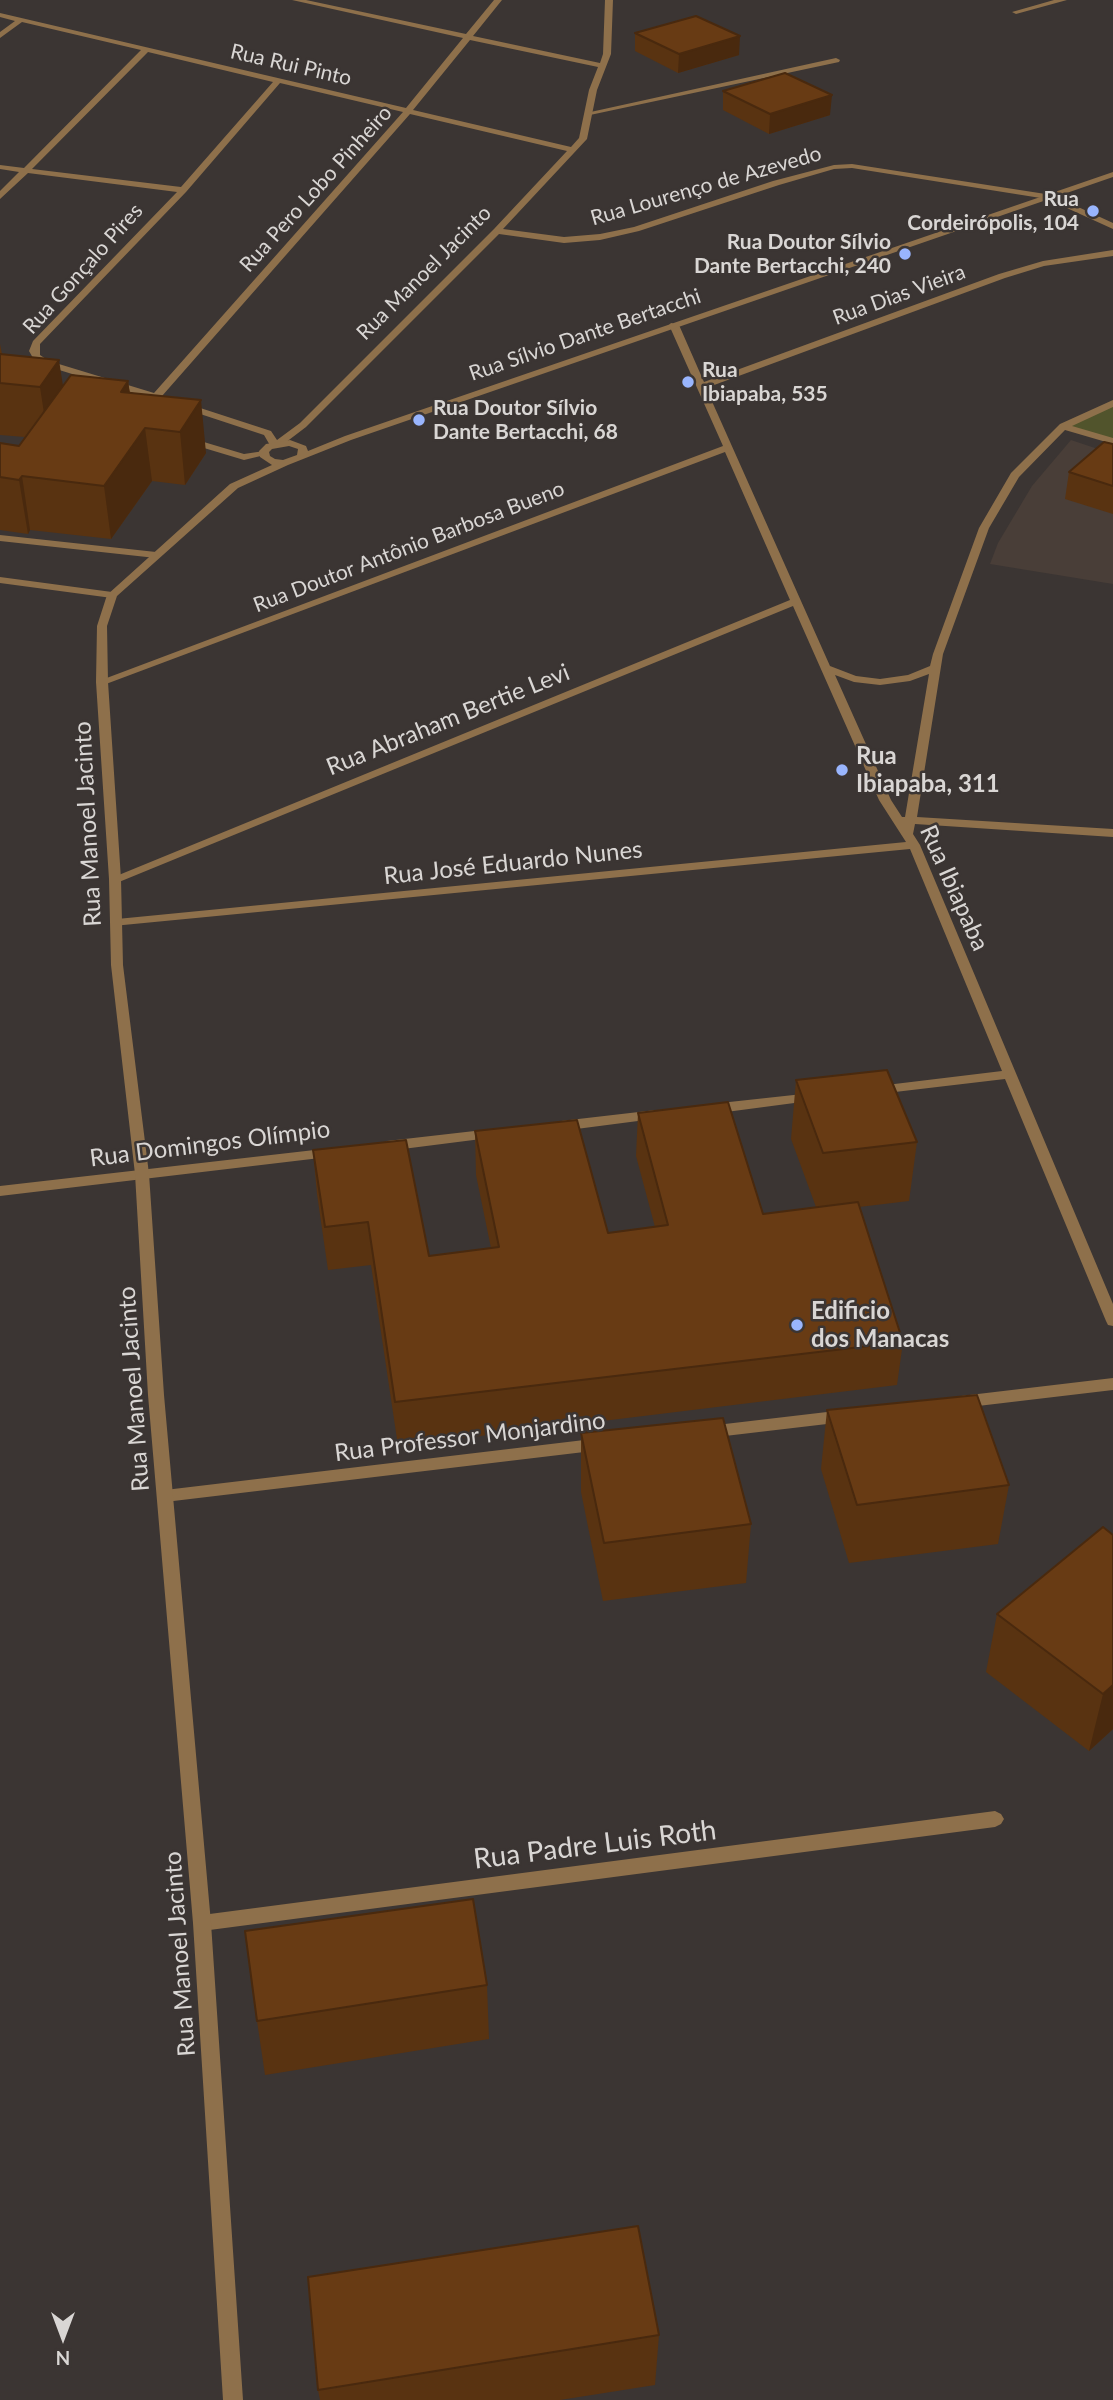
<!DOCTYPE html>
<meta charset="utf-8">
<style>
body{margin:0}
#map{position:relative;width:1113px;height:2400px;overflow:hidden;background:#3b3533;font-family:Lato,sans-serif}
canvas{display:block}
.north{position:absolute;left:28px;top:2302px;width:70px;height:70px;-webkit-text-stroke:5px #3b3533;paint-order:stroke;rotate:180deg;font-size:19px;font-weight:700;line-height:28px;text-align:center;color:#d9d6d4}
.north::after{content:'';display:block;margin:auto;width:24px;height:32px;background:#d9d6d4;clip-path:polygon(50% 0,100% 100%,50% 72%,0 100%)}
</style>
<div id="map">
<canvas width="1113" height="2400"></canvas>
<div class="north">N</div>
</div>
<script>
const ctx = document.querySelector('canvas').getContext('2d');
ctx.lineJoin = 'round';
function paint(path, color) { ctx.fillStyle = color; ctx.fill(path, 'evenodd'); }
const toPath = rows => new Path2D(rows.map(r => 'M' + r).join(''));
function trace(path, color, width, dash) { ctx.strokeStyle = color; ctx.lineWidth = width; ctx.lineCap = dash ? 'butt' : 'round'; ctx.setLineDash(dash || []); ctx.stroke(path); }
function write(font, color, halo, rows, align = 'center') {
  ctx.font = font + ' Lato,sans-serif'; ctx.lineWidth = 5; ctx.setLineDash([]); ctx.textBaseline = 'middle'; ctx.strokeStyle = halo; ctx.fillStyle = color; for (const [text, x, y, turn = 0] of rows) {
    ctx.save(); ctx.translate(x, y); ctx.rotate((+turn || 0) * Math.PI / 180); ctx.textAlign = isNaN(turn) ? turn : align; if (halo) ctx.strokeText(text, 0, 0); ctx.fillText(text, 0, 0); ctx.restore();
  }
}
paint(toPath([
 [1071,440,1113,454,1113,584,990,564,998,543,1032,486]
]), '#493e38');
paint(toPath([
 [1113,404,1113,441,1065,427]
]), '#51542c');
paint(toPath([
 [1054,0,1067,0,1016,14,1012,12,1054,0],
 [836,58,840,60,839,62,590,115,586,113,836,58],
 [187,437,244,454,264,451,269,454,244,460,184,442,184,438,187,437],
 [0,535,156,552,161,555,156,558,0,541,0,535]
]), '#8e704b');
paint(toPath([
 [292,0,306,0,466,34,494,0,502,0,473,36,600,63,603,54,605,0,613,0,611,54,597,90,587,139,503,229,564,237,600,234,634,227,773,181,834,165,852,164,1052,195,1113,223,1113,229,1047,199,852,168,834,169,779,185,639,231,600,240,564,243,499,234,306,427,281,446,271,447,264,435,182,408,182,404,188,404,271,431,277,440,300,423,494,229,567,151,410,114,162,396,169,398,169,402,163,402,43,365,33,358,29,351,33,341,177,192,28,173,0,199,0,191,19,172,0,169,0,165,24,168,141,50,22,22,0,38,0,32,15,21,0,17,0,13,406,108,463,38,292,0],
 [470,40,598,67,589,90,579,138,571,147,413,110,470,40],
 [148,52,273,82,181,187,32,169,148,52],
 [280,83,403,112,154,393,49,361,40,355,40,344,186,192,280,83],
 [1113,250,1113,256,1044,266,1005,278,706,388,830,666,856,676,880,679,908,675,930,666,933,654,979,528,1011,473,1060,424,1113,400,1113,407,1072,426,1113,438,1113,444,1065,430,1019,477,989,528,943,654,917,817,1113,829,1113,837,915,824,913,834,920,845,1113,1304,1113,1326,1108,1325,1106,1321,1005,1079,878,1094,871,1090,878,1086,1002,1071,910,849,113,926,111,923,117,919,906,842,879,800,793,606,119,882,111,882,109,879,790,600,725,452,106,684,98,684,96,682,723,446,669,325,671,323,679,325,704,382,999,274,1043,261,1113,250],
 [929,674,905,817,902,817,891,800,835,675,854,682,880,685,910,681,929,674],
 [0,577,112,592,117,595,112,598,0,583,0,577],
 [812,1093,817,1094,819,1097,817,1100,711,1114,704,1109,711,1104,812,1093],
 [656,1110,663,1115,661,1118,561,1131,554,1126,561,1121,656,1110],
 [492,1129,497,1131,499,1134,497,1137,387,1151,380,1146,387,1141,492,1129],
 [332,1148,339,1153,337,1156,0,1196,0,1186,332,1148],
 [1113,1378,1113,1390,961,1408,956,1406,953,1402,956,1398,961,1396,1113,1378],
 [844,1410,849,1412,852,1416,849,1420,844,1422,708,1438,703,1436,700,1432,703,1428,708,1426,844,1410],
 [601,1438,606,1440,609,1444,606,1448,601,1450,165,1502,159,1500,157,1496,159,1492,165,1490,601,1438],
 [995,1811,1001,1814,1004,1819,1001,1824,995,1827,202,1931,196,1929,193,1923,196,1917,202,1915,995,1811]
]), '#8e704b');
paint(toPath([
 [1113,172,1113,177,351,440,288,465,238,488,117,596,107,626,108,682,121,879,123,965,149,1174,164,1395,211,1923,243,2400,223,2400,193,1923,148,1395,135,1174,111,965,109,879,96,682,97,626,107,595,230,484,272,465,260,457,259,451,266,444,290,440,306,446,308,451,345,436,1113,172],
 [289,446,298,449,297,455,283,460,275,459,270,456,269,452,272,449,289,446]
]), '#8e704b');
paint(toPath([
 [635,33,739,55,678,73,635,51],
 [723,91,830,115,769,134,723,110],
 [0,344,2,354,63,386,128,381,130,393,206,453,185,485,152,481,111,539,30,530,28,534,0,530,0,443,19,446,25,437,0,435],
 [1113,444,1113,514,1065,499,1069,472],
 [796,1080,917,1142,909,1201,859,1207,903,1342,897,1385,398,1446,371,1265,328,1270,317,1194,313,1150,429,1256,491,1248,476,1175,475,1131,608,1233,655,1227,636,1156,638,1113,763,1214,816,1207,791,1139],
 [827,1410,1009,1485,998,1544,849,1563,821,1469],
 [581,1433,751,1524,746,1583,603,1601,581,1492],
 [1113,1535,1113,1729,1089,1751,986,1672,997,1614],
 [487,1985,489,2039,265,2075,257,2021],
 [659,2335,655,2385,560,2400,320,2400,318,2390]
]), '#593311');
paint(toPath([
 [740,36,739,55,678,73,679,54],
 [832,95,830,115,769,134,770,114],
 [59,360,67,412,48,439,40,387],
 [128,381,135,434,121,392],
 [201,400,206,453,185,485,180,432],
 [145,428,152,481,111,539,104,486],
 [22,476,30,530,28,534,19,480],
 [1113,1685,1113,1729,1089,1751,1103,1694]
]), '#49290e');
const building = toPath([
 [696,16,740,36,679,54,635,33,696,16],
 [785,73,832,95,770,114,723,91,785,73],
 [0,354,59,360,40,387,0,383,0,354],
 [71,375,128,381,121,392,201,400,180,432,145,428,104,486,22,476,19,480,0,477,0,443,19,446,71,375],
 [1104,442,1113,444,1113,486,1069,472,1104,442],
 [887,1070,917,1142,823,1153,796,1080,887,1070],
 [728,1102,763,1214,858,1202,903,1342,395,1402,368,1222,325,1227,313,1150,406,1140,429,1256,499,1247,475,1131,577,1120,608,1233,668,1225,638,1113,728,1102],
 [977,1395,1009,1485,857,1505,827,1410,977,1395],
 [723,1418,751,1524,604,1543,581,1433,723,1418],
 [1103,1527,1113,1535,1113,1685,1103,1694,997,1614,1103,1527],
 [473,1899,487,1985,257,2021,245,1931,473,1899],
 [638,2226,659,2335,318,2390,308,2277,638,2226]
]);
paint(building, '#683b14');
trace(building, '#49290e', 2);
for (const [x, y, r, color] of [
 [1093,211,7,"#99b5fd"],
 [905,254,7,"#99b5fd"],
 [688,382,7,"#99b5fd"],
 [419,420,7,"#99b5fd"],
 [842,770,7,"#99b5fd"],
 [797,1325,7,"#99b5fd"]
]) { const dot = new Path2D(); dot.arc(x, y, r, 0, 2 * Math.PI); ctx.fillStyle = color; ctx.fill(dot); trace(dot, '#3b3533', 2.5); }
write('21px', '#d9d6d4', '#3b3533', [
 ["Rua Rui Pinto",291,65,13],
 ["Rua Lourenço de Azevedo",706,186,-16],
 ["Rua Pero Lobo Pinheiro",316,189,-48],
 ["Rua Gonçalo Pires",83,269,-48],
 ["Rua Manoel Jacinto",424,273,-45],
 ["Rua Dias Vieira",899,295,-20],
 ["Rua Sílvio Dante Bertacchi",585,335,-19],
 ["Rua Doutor Antônio Barbosa Bueno",409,547,-21]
]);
write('bold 21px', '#d9d6d4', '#3b3533', [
 ["Rua",1079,199],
 ["Cordeirópolis, 104",1079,223],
 ["Rua Doutor Sílvio",891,242],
 ["Dante Bertacchi, 240",891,266],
 ["Rua",702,370,"left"],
 ["Ibiapaba, 535",702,394,"left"],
 ["Rua Doutor Sílvio",433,408,"left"],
 ["Dante Bertacchi, 68",433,432,"left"]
], 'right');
write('24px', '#d9d6d4', '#3b3533', [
 ["Rua Abraham Bertie Levi",448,720,-22],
 ["Rua Manoel Jacinto",88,824,-93],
 ["Rua José Eduardo Nunes",513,863,-6],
 ["Rua Ibiapaba",954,888,66],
 ["Rua Domingos Olímpio",210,1144,-7],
 ["Rua Manoel Jacinto",134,1389,-94],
 ["Rua Professor Monjardino",470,1437,-7],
 ["Rua Manoel Jacinto",180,1954,-94]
]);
write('bold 24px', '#d9d6d4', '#3b3533', [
 ["Rua",856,756],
 ["Ibiapaba, 311",856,784],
 ["Edificio",811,1311],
 ["dos Manacas",811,1339]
], 'left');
write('28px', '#d9d6d4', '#3b3533', [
 ["Rua Padre Luis Roth",595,1845,-7]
]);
</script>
